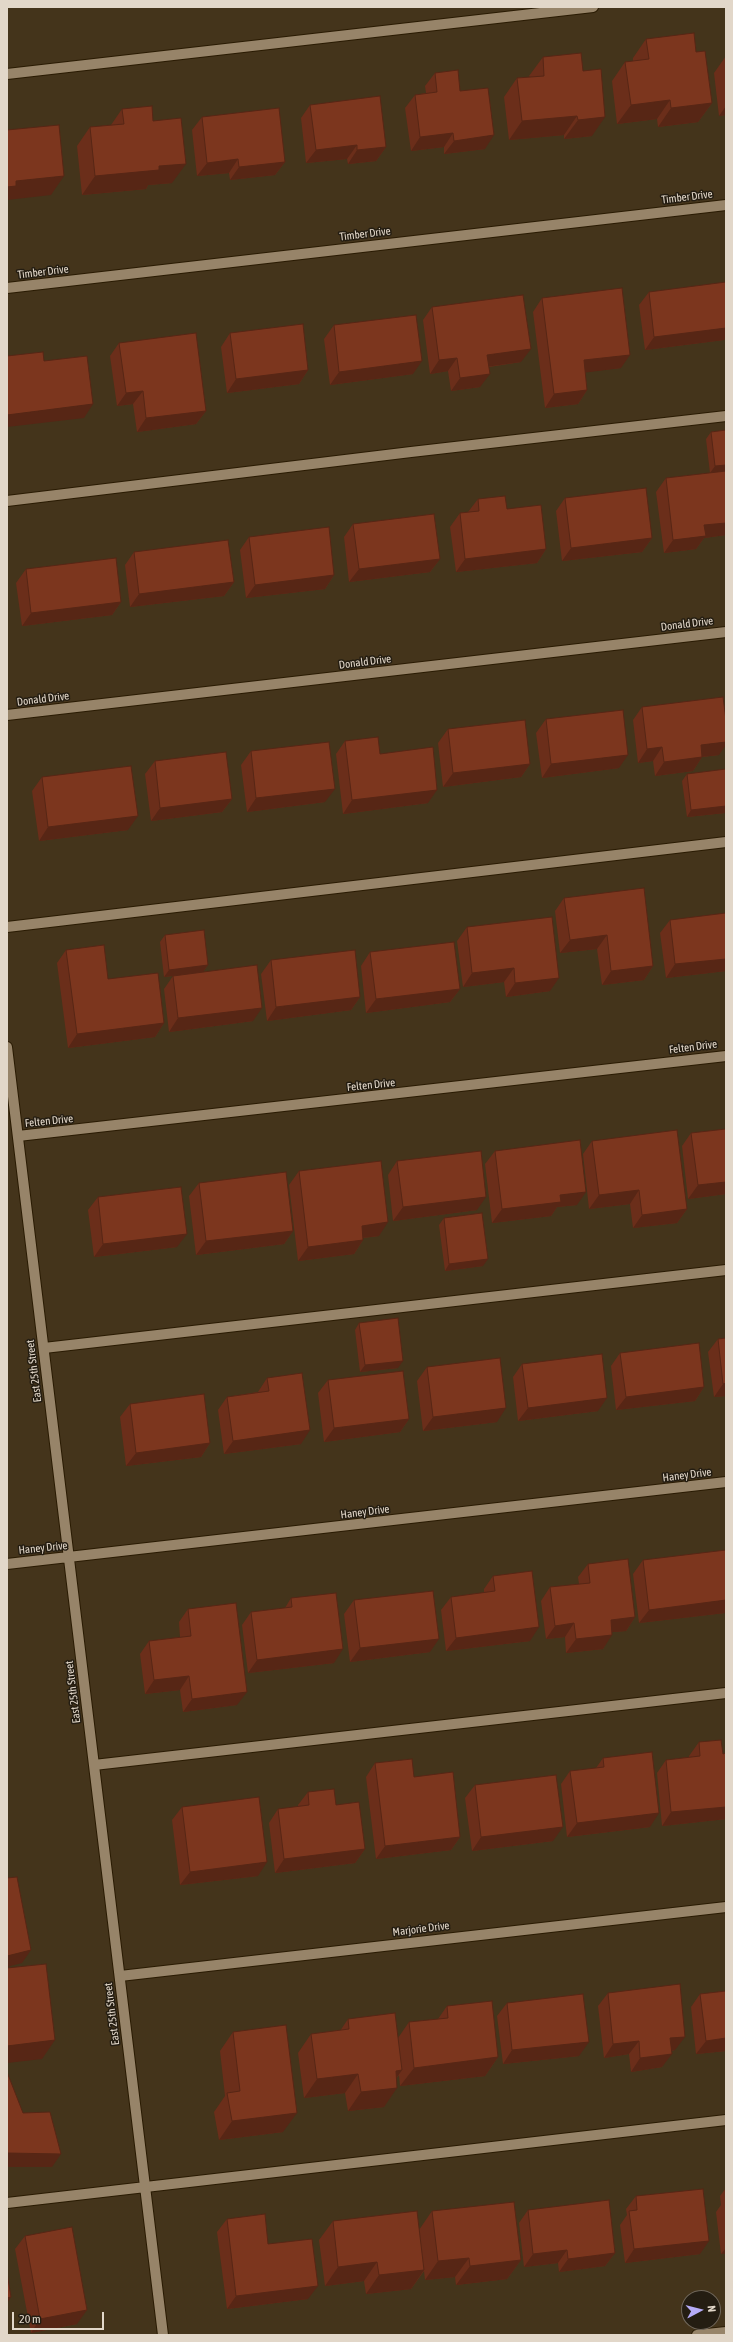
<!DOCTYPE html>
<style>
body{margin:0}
#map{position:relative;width:733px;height:2342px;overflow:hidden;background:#44341b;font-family:"Asap Condensed",sans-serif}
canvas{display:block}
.frame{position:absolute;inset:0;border:8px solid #e2d7c9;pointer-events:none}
.north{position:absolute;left:681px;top:2290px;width:40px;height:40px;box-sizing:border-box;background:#241d12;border:1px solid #70675b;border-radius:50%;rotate:83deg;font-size:11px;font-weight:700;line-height:16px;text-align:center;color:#e2d7c9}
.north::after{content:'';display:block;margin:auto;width:14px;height:18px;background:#b6acf8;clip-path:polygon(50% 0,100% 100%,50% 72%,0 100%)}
.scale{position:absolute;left:12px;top:2312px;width:92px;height:18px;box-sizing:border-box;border:2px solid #e2d7c9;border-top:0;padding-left:5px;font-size:12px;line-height:14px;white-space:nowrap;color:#e2d7c9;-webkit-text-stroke:3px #241d12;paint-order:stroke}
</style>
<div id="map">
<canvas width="733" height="2342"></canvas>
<div class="frame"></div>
<div class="north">N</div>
<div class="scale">20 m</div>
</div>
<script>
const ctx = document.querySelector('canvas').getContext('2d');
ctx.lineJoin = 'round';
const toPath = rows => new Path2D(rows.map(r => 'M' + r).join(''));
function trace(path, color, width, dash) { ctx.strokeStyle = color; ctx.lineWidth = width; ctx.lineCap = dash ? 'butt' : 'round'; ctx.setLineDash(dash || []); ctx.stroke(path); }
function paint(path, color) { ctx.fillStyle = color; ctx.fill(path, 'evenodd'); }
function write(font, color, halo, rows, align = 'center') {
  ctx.font = font + ' "Asap Condensed",sans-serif'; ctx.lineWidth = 3; ctx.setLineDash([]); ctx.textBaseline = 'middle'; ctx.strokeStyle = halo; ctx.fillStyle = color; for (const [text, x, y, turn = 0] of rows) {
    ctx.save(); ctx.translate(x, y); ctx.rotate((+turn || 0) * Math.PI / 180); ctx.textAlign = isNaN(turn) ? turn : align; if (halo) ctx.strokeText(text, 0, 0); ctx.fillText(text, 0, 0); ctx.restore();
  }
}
const minor = toPath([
 [7,74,593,7],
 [7,288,726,205],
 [7,501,411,452,726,416],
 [7,715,726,632],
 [7,927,726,842],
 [7,1047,163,2335],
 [18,1136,726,1056],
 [44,1348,726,1270],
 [7,1564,726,1482],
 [94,1765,726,1693],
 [120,1976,726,1907],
 [7,2203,726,2120],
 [697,2335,726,2332]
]);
trace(minor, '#2a1b03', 12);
trace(minor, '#978469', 10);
paint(toPath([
 [646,39,696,52,712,103,698,122,658,127,657,119,617,124,612,81,625,62,633,61,633,58],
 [726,56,726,115,719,116,714,73],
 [543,57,583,71,592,136,564,139,564,135,509,140,504,97,517,78,530,77,529,76],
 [435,73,460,91,485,149,444,154,444,147,411,151,405,108,415,95,426,93,425,86],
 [310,105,386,147,376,161,348,164,347,159,306,163,301,118],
 [122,109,153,121,172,183,148,185,146,189,82,195,77,146,90,127,111,125],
 [202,117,285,162,275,175,230,180,229,173,197,176,192,130],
 [649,292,724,340,645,350,639,305],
 [542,298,621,368,585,372,587,390,578,404,545,408,533,312],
 [432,307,521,362,489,367,480,387,451,391,448,371,430,374,423,320],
 [334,325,413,374,330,385,324,339],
 [230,333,308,370,299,384,227,393,221,347],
 [119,343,206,411,196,424,137,432,133,404,117,406,110,356],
 [726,430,726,535,704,538,696,549,664,553,656,492,666,478,710,473,706,439,711,432],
 [565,498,652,538,642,552,562,561,556,511],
 [478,499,507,509,546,549,537,563,456,572,450,527,460,513,468,512],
 [353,524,440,559,430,572,349,582,344,537],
 [249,537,334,575,325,589,246,598,240,550],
 [134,552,234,582,224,596,130,607,125,565],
 [26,569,121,602,112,615,22,626,16,583],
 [642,707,719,755,702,757,693,771,655,776,653,761,638,763,633,720],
 [546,719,619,768,542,778,536,733],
 [448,729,530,764,521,777,443,787,438,743],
 [345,741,380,754,428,803,343,814,336,754],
 [251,751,325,802,247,812,241,765],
 [155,761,232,799,222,812,151,821,145,774],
 [687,774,726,806,726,812,725,813,687,817,682,781],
 [42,777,128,830,39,841,32,791],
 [564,898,653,966,644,980,602,985,597,949,560,953,555,911],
 [726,913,726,971,666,978,660,933,670,920],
 [467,927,550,991,506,997,504,982,463,987,457,941],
 [165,935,208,965,203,972,253,1021,169,1032,164,989,173,976,164,977,160,942],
 [66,950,164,1023,155,1037,68,1048,57,963],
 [370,952,460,989,450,1002,366,1013,361,966],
 [271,960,360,997,351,1010,267,1021,261,974],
 [726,1129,726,1194,688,1199,682,1146,691,1133],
 [592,1141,687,1209,677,1223,633,1228,630,1204,589,1209,583,1154],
 [495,1151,577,1205,557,1207,551,1216,492,1223,485,1164],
 [397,1161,477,1210,393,1221,388,1175],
 [299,1171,379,1236,363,1238,363,1240,354,1254,298,1261,289,1185],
 [199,1183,293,1231,284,1244,196,1255,189,1196],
 [98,1197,177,1247,94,1257,88,1210],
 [444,1218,483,1266,445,1271,439,1225],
 [359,1323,398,1368,360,1372,355,1330],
 [726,1338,726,1396,714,1397,708,1352,718,1339],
 [620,1353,704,1387,695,1401,616,1410,611,1366],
 [522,1364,598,1411,518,1421,513,1377],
 [427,1367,497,1422,423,1431,417,1381],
 [267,1378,301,1444,224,1454,218,1410,227,1397,258,1392],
 [328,1380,409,1419,400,1432,324,1442,318,1393],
 [130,1404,210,1443,201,1457,126,1466,120,1417],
 [643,1560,725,1613,639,1623,633,1574],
 [588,1564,635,1617,626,1631,612,1632,603,1649,566,1653,565,1637,546,1639,541,1601,550,1587,579,1584,578,1577],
 [493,1576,530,1641,446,1651,441,1610,451,1597,484,1593,484,1589],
 [291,1598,334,1663,248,1673,242,1625,251,1612,285,1608],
 [354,1600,430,1652,350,1662,344,1614],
 [188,1609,237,1705,183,1712,180,1690,145,1694,140,1654,149,1641,180,1637,179,1622],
 [699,1742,723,1754,726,1753,726,1819,662,1826,657,1773,666,1760,689,1757,689,1756],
 [603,1758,650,1827,567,1837,561,1784,570,1771,596,1768],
 [375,1763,414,1777,460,1837,451,1850,376,1859,366,1777],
 [475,1785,553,1841,472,1851,465,1798],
 [308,1792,336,1805,365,1849,355,1863,275,1873,269,1823,278,1809,298,1807,298,1805],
 [182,1807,258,1876,180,1885,172,1820],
 [726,1989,726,2051,696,2054,691,2007,700,1994,725,1991],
 [608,1993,675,2050,671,2051,662,2067,631,2072,629,2054,604,2058,598,2006],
 [507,2003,579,2056,503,2064,497,2016],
 [447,2006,498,2057,485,2076,400,2086,399,2075,396,2079,384,2107,348,2111,345,2093,304,2098,298,2053,311,2034,340,2031,348,2019,398,2038,409,2022,438,2019],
 [233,2032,283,2132,219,2140,214,2112,225,2096,220,2051],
 [726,2188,726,2254,721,2254,716,2212,721,2205,720,2196],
 [636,2196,700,2254,625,2263,620,2225,627,2215,626,2209],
 [528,2210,615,2253,605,2266,559,2272,558,2263,524,2267,519,2223],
 [432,2211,521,2260,507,2279,456,2285,455,2277,425,2280,424,2271,411,2289,366,2294,364,2281,325,2286,319,2240,333,2221,419,2230],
 [227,2219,268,2244,308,2299,227,2309,217,2232],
 [25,2236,77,2324,31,2333,15,2249]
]), '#6b2e1a');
paint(toPath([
 [670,100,657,119,617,124,631,105],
 [712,103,698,122,658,127,671,108],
 [726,106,726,115,719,116],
 [577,116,564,135,509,140,522,121],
 [605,117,592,136,564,139,578,120],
 [453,133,444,147,411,151,420,137],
 [494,135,485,149,444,154,454,141],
 [357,145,347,159,306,163,316,150],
 [386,147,376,161,348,164,357,150],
 [238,159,229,173,197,176,207,163],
 [285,162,275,175,230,180,239,167],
 [186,164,172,183,148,185,146,189,82,195,95,176,159,166],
 [64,176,51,195,7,200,7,187,16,181],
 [726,328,726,338,724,340,645,350,654,337],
 [531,349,521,362,478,368,487,355],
 [630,355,621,368,574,374,584,360],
 [457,358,448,371,430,374,439,360],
 [422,361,413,374,330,385,339,372],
 [308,370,299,384,227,393,236,379],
 [490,374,480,387,451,391,460,378],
 [587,390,578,404,545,408,554,394],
 [143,391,133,404,117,406,126,393],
 [93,404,84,418,7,427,7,415],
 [206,411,196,424,137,432,146,418],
 [726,465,726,471,710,473,715,466],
 [726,523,726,535,704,538,696,549,664,553,673,540,704,525],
 [652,538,642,552,562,561,571,548],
 [546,549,537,563,456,572,465,559],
 [440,559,430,572,349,582,359,569],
 [334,575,325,589,246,598,255,585],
 [234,582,224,596,130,607,139,594],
 [121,602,112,615,22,626,31,613],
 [726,742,726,745,719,755,691,758,701,745],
 [662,747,653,761,638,763,647,749],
 [628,755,619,768,542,778,551,764],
 [702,757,693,771,655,776,664,762],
 [530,764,521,777,443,787,453,773],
 [335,789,325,802,247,812,256,798],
 [437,790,428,803,343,814,352,800],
 [232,799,222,812,151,821,160,808],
 [726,806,726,812,725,813,687,817,691,810],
 [138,816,128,830,39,841,48,827],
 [607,935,597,949,560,953,570,940],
 [726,959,726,971,666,978,675,964],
 [208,965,203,972,164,977,169,970],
 [653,966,644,980,602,985,611,971],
 [514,968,504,982,463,987,472,973],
 [559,978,550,991,506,997,515,983],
 [460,989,450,1002,366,1013,376,999],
 [360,997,351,1010,267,1021,276,1007],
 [262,1008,253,1021,169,1032,178,1018],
 [164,1023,155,1037,68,1048,77,1034],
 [726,1182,726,1194,688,1199,698,1185],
 [639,1190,630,1204,589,1209,599,1195],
 [586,1192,577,1205,557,1207,551,1216,492,1223,502,1209,560,1195],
 [486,1197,477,1210,393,1221,403,1207],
 [687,1209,677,1223,633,1228,642,1215],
 [388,1222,379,1236,352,1239,362,1226],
 [293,1231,284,1244,196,1255,206,1241],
 [187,1234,177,1247,94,1257,103,1244],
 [363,1240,354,1254,298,1261,308,1247],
 [488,1259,483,1266,445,1271,449,1264],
 [403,1361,398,1368,360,1372,365,1365],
 [726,1383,726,1396,714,1397,723,1384],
 [704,1387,695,1401,616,1410,626,1397],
 [607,1398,598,1411,518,1421,528,1408],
 [506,1408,497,1422,423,1431,433,1417],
 [409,1419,400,1432,324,1442,334,1428],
 [310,1430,301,1444,224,1454,233,1441],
 [210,1443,201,1457,126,1466,136,1453],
 [726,1600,726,1612,725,1613,639,1623,649,1610],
 [635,1617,626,1631,601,1633,611,1620],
 [574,1623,565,1637,546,1639,555,1626],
 [539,1627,530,1641,446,1651,456,1638],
 [612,1635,603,1649,566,1653,576,1639],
 [439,1639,430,1652,350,1662,360,1648],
 [343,1649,334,1663,248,1673,257,1660],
 [189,1676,180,1690,145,1694,154,1680],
 [247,1692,237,1705,183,1712,192,1699],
 [726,1807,726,1819,662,1826,671,1812],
 [659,1813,650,1827,567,1837,577,1823],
 [563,1827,553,1841,472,1851,481,1837],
 [460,1837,451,1850,376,1859,385,1846],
 [365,1849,355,1863,275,1873,284,1859],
 [267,1862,258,1876,180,1885,190,1872],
 [31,1950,22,1963,7,1967,7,1956],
 [685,2037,675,2050,660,2052,670,2038],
 [726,2038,726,2051,696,2054,706,2041],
 [55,2040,42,2059,7,2063,7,2046],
 [639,2041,629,2054,604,2058,613,2044],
 [589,2042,579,2056,503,2064,512,2050],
 [672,2054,662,2067,631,2072,640,2058],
 [498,2057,485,2076,400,2086,414,2068],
 [402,2070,389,2089,397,2088,384,2107,348,2111,361,2092,396,2071],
 [358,2074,345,2093,304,2098,317,2079],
 [297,2113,283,2132,219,2140,232,2121],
 [7,2153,61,2154,52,2167,7,2167],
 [709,2241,700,2254,625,2263,634,2249],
 [726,2248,726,2254,721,2254],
 [567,2250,558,2263,524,2267,533,2254],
 [615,2253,605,2266,559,2272,568,2259],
 [469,2258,455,2277,425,2280,438,2261],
 [521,2260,507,2279,456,2285,470,2266],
 [377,2262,364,2281,325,2286,338,2267],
 [424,2270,411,2289,366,2294,379,2275],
 [318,2286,308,2299,227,2309,236,2296],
 [11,2297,7,2303,7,2298],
 [87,2310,77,2324,31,2333,40,2319]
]), '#572615');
const building = toPath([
 [694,33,696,52,705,51,712,103,671,108,670,100,631,105,625,62,649,59,646,39,694,33],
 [581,53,583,71,601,69,605,117,578,120,577,116,522,121,517,78,544,76,543,57,581,53],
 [458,70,460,91,488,88,494,135,454,141,453,133,420,137,415,95,437,92,435,73,458,70],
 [380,96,386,147,357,150,357,145,316,150,310,105,380,96],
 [152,106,153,121,181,118,186,164,159,166,159,170,95,176,90,127,124,124,122,109,152,106],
 [279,108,285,162,239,167,238,159,207,163,202,117,279,108],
 [59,125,64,176,16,181,16,186,7,187,7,130,59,125],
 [726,282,726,328,654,337,649,292,726,282],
 [622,288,630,355,584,360,587,390,554,394,542,298,622,288],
 [523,295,531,349,487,355,490,374,460,378,457,358,439,360,432,307,523,295],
 [416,315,422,361,339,372,334,325,416,315],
 [303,324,308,370,236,379,230,333,303,324],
 [196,333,206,411,146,418,143,391,126,393,119,343,196,333],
 [43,352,44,361,87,356,93,404,7,415,7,356,43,352],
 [726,430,726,465,715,466,711,432,726,430],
 [726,471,726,523,704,525,706,536,673,540,666,478,726,471],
 [646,488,652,538,571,548,565,498,646,488],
 [505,496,507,509,541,505,546,549,465,559,460,513,479,511,478,499,505,496],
 [434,514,440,559,359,569,353,524,434,514],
 [329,527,334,575,255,585,249,537,329,527],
 [228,540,234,582,139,594,134,552,228,540],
 [116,558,121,602,31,613,26,569,116,558],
 [723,697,726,720,726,742,701,745,702,757,664,762,662,747,647,749,642,707,723,697],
 [623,710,628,755,551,764,546,719,623,710],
 [525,720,530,764,453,773,448,729,525,720],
 [378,737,380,754,433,747,437,790,352,800,345,741,378,737],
 [329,742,335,789,256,798,251,751,329,742],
 [226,752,232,799,160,808,155,761,226,752],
 [131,766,138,816,48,827,42,777,131,766],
 [726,769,726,806,691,810,687,774,726,769],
 [644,888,653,966,611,971,607,935,570,940,564,898,644,888],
 [726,913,726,959,675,964,670,920,726,913],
 [552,917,559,978,515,983,514,968,472,973,467,927,552,917],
 [204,930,208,965,169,970,165,935,204,930],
 [454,942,460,989,376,999,370,952,454,942],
 [104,945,108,979,158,973,164,1023,77,1034,66,950,104,945],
 [355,950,360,997,276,1007,271,960,355,950],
 [257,965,262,1008,178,1018,173,976,257,965],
 [726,1129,726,1182,698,1185,691,1133,726,1129],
 [677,1130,687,1209,642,1215,639,1190,599,1195,592,1141,677,1130],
 [580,1140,586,1192,560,1195,561,1202,502,1209,495,1151,580,1140],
 [481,1151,486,1197,403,1207,397,1161,481,1151],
 [381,1161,388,1222,362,1226,363,1240,308,1247,299,1171,381,1161],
 [286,1172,293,1231,206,1241,199,1183,286,1172],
 [181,1187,187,1234,103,1244,98,1197,181,1187],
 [482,1213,488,1259,449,1264,444,1218,482,1213],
 [398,1318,403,1361,365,1365,359,1323,398,1318],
 [726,1338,726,1383,723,1384,718,1339,726,1338],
 [699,1343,704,1387,626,1397,620,1353,699,1343],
 [602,1354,607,1398,528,1408,522,1364,602,1354],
 [500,1358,506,1408,433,1417,427,1367,500,1358],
 [403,1371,409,1419,334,1428,328,1380,403,1371],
 [302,1373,310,1430,233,1441,227,1397,269,1391,267,1378,302,1373],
 [204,1394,210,1443,136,1453,130,1404,204,1394],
 [726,1550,726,1600,649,1610,643,1560,726,1550],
 [628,1559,635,1617,611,1620,612,1635,576,1639,574,1623,555,1626,550,1587,590,1583,588,1564,628,1559],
 [532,1571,539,1627,456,1638,451,1597,495,1591,493,1576,532,1571],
 [433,1591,439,1639,360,1648,354,1600,433,1591],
 [336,1593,343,1649,257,1660,251,1612,292,1607,291,1598,336,1593],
 [236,1603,247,1692,192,1699,189,1676,154,1680,149,1641,191,1636,188,1609,236,1603],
 [721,1740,723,1754,726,1753,726,1807,671,1812,666,1760,700,1756,699,1742,721,1740],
 [652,1752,659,1813,577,1823,570,1771,604,1767,603,1758,652,1752],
 [412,1759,414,1777,453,1772,460,1837,385,1846,375,1763,412,1759],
 [556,1775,563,1827,481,1837,475,1785,556,1775],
 [334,1789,336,1805,359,1802,365,1849,284,1859,278,1809,309,1805,308,1792,334,1789],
 [259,1797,267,1862,190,1872,182,1807,259,1797],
 [17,1877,31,1950,7,1956,7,1878,17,1877],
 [46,1964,55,2040,7,2046,7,1968,46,1964],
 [680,1984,685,2037,670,2038,672,2054,640,2058,639,2041,613,2044,608,1993,680,1984],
 [726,1991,726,2038,706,2041,700,1994,726,1991],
 [583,1994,589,2042,512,2050,507,2003,583,1994],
 [492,2001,498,2057,414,2068,409,2022,448,2018,447,2006,492,2001],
 [395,2013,402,2070,396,2071,397,2088,361,2092,358,2074,317,2079,311,2034,349,2029,348,2019,395,2013],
 [286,2025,297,2113,232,2121,227,2093,240,2091,233,2032,286,2025],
 [7,2072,23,2113,50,2112,61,2154,7,2153,7,2072],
 [703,2189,709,2241,634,2249,629,2211,637,2210,636,2196,703,2189],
 [609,2200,615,2253,568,2259,567,2250,533,2254,528,2210,609,2200],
 [514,2202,521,2260,470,2266,469,2258,438,2261,432,2211,514,2202],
 [417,2211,424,2270,379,2275,377,2262,338,2267,333,2221,417,2211],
 [265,2214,268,2244,312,2239,318,2286,236,2296,227,2219,265,2214],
 [72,2227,87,2310,40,2319,25,2236,72,2227],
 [7,2273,11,2297,7,2298,7,2273]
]);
paint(building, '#7c361e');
trace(building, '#572615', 1);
write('11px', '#e2d7c9', '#241d12', [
 ["Timber Drive",687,197,-7],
 ["Timber Drive",365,234,-7],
 ["Timber Drive",43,272,-7],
 ["Donald Drive",687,624,-7],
 ["Donald Drive",365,662,-7],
 ["Donald Drive",43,699,-7],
 ["Felten Drive",693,1047,-7],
 ["Felten Drive",371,1085,-6],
 ["Felten Drive",49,1121,-6],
 ["East 25th Street",34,1371,-97],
 ["Haney Drive",687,1475,-7],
 ["Haney Drive",365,1512,-7],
 ["Haney Drive",43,1548,-6],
 ["East 25th Street",73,1692,-97],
 ["Marjorie Drive",421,1929,-7],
 ["East 25th Street",112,2014,-97]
]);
</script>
